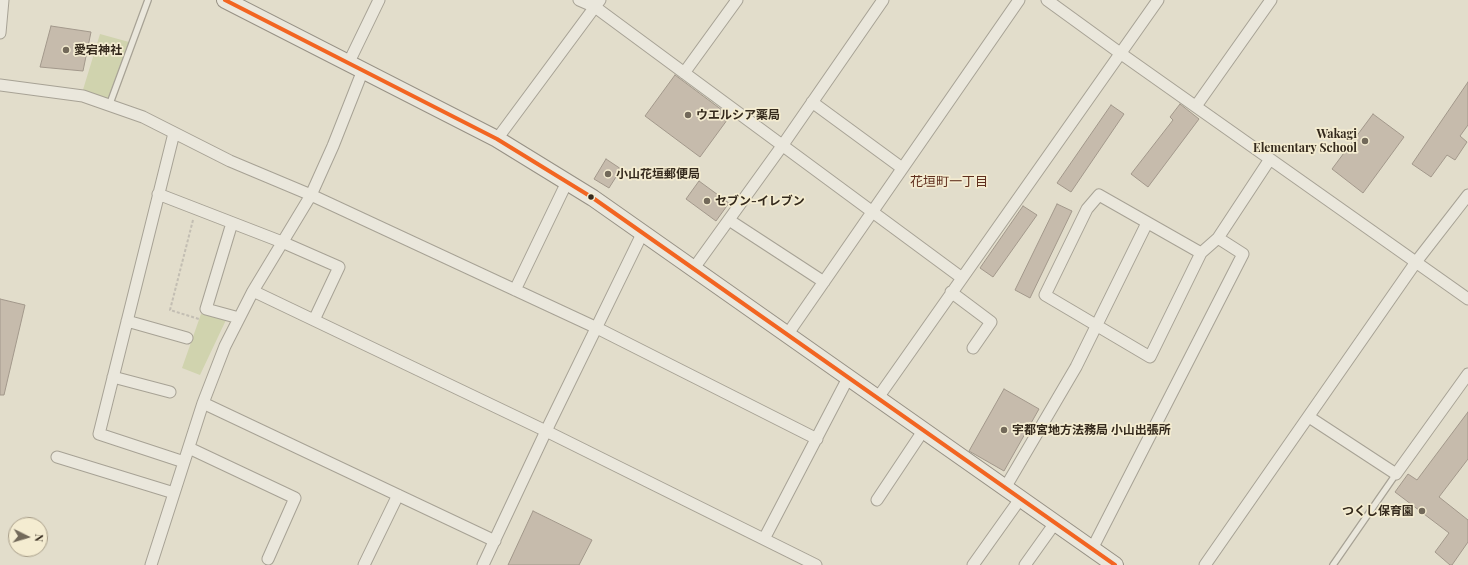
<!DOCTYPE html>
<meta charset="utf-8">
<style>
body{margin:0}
#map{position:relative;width:1468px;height:565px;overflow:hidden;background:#e2ddcb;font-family:"Playfair Display",serif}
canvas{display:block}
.north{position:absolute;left:8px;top:517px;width:40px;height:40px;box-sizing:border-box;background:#f4ecd1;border:1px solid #a89e89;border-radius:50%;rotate:95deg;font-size:11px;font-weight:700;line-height:16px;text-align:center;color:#352a1d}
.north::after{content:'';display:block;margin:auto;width:14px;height:18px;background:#72695a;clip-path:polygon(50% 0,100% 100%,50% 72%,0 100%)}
</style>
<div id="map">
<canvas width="1468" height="565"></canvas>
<div class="north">N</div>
</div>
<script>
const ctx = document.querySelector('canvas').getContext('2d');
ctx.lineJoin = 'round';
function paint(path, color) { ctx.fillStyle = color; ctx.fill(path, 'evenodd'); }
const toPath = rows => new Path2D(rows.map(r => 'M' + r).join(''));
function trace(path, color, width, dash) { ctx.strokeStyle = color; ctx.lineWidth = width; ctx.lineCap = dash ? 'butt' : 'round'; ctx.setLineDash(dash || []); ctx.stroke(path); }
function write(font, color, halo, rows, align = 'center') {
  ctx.font = font + ' "Playfair Display","Noto Sans JP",serif'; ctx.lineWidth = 3.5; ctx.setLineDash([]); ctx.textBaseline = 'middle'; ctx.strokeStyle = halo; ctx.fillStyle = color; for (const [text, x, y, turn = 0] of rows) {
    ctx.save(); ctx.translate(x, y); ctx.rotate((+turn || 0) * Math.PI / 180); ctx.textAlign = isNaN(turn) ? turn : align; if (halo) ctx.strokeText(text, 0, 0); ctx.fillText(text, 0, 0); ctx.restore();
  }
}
paint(toPath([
 [100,34,129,42,107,101,82,93],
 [201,314,226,320,200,375,182,368]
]), '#d0d3ae');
const building = toPath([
 [51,26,91,32,83,71,40,67,51,26],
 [675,75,730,116,700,157,645,116,675,75],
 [1468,82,1468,125,1460,136,1467,142,1455,160,1447,155,1431,177,1412,164,1468,82],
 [1180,104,1199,119,1148,187,1131,174,1173,120,1170,117,1180,104],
 [1111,105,1124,114,1071,192,1057,183,1111,105],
 [1373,114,1404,137,1363,193,1332,169,1373,114],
 [606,159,621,169,609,188,594,179,606,159],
 [699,181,729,203,716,221,686,199,699,181],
 [1057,204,1072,211,1030,298,1015,290,1057,204],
 [1023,206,1037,215,993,277,980,268,1023,206],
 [0,299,25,305,4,395,0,395,0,299],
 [1004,389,1039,409,1004,471,969,451,1004,389],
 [1468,412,1468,459,1439,497,1468,520,1468,542,1452,565,1450,565,1435,552,1449,533,1395,492,1408,474,1417,480,1468,412],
 [533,511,592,540,579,565,508,565,533,511]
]);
paint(building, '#c6bbac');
trace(building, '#a2988b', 1);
const lane = toPath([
 [109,106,148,0],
 [1333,565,1396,474]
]);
const street = toPath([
 [579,0,595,7,962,278],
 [1047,0,1120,53,1468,299],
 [0,33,3,0],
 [349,62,379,0],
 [684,73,737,0],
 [0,85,83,96,143,117,230,161,311,195,597,328,817,439],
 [812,102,902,168],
 [1196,106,1271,0],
 [174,133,99,434,184,462],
 [497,139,600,0],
 [158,194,282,242,339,267,314,320],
 [729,220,824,282],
 [232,223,206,309,239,318],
 [1201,253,1099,195,1087,209,1045,295,1150,357,1201,253,1218,238],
 [694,268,782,146,883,0],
 [515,290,567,182],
 [253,291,546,431,816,565],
 [951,292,991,322,973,348],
 [127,321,187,338],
 [787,335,1019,0],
 [113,377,170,392],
 [877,399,1158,0],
 [203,403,495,541],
 [1309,417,1396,474,1468,374],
 [189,448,295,498,268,559],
 [57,457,174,493],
 [1005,488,1076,367,1147,223],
 [877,500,923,431],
 [764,539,848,378],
 [1092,549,1243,254,1218,238,1270,159],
 [151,565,203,403,225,346,253,291,311,195,333,146,363,70],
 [364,565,398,495],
 [483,565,546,431,643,232],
 [973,565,1020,499],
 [1025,565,1055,523],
 [1205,565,1416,262,1468,195]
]);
const secondary = toPath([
 [225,0,497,139,593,198,1115,565]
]);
trace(lane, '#a7a295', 8);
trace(street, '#a7a295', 13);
trace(secondary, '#979185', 18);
trace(toPath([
 [193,220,170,310,199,319]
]), '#c3beb3', 2, [3, 2]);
trace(lane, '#eae7dc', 5.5);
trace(street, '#eae7dc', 11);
trace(secondary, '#eae7dc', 16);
trace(toPath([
 [225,0,497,139,593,198,1115,565]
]), '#f26522', 4);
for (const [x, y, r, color] of [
 [66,50,4,"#72695a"],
 [688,115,4,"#72695a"],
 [1365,141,4,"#72695a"],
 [608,174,4,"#72695a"],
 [591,197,3.5,"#352a1d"],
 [707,201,4,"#72695a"],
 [1004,430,4,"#72695a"],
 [1422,511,4,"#72695a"]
]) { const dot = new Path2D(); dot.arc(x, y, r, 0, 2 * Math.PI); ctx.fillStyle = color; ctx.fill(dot); trace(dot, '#f4ecd1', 1.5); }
write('bold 12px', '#352a1d', '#f4ecd1', [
 ["愛宕神社",74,50],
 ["ウエルシア薬局",696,115],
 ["Wakagi",1357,134,"right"],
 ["Elementary School",1357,148,"right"],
 ["小山花垣郵便局",616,174],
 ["セブン-イレブン",715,201],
 ["宇都宮地方法務局 小山出張所",1012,430],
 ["つくし保育園",1414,511,"right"]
], 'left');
write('13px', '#602f1e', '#f4ecd1', [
 ["花垣町一丁目",949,182]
]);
</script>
